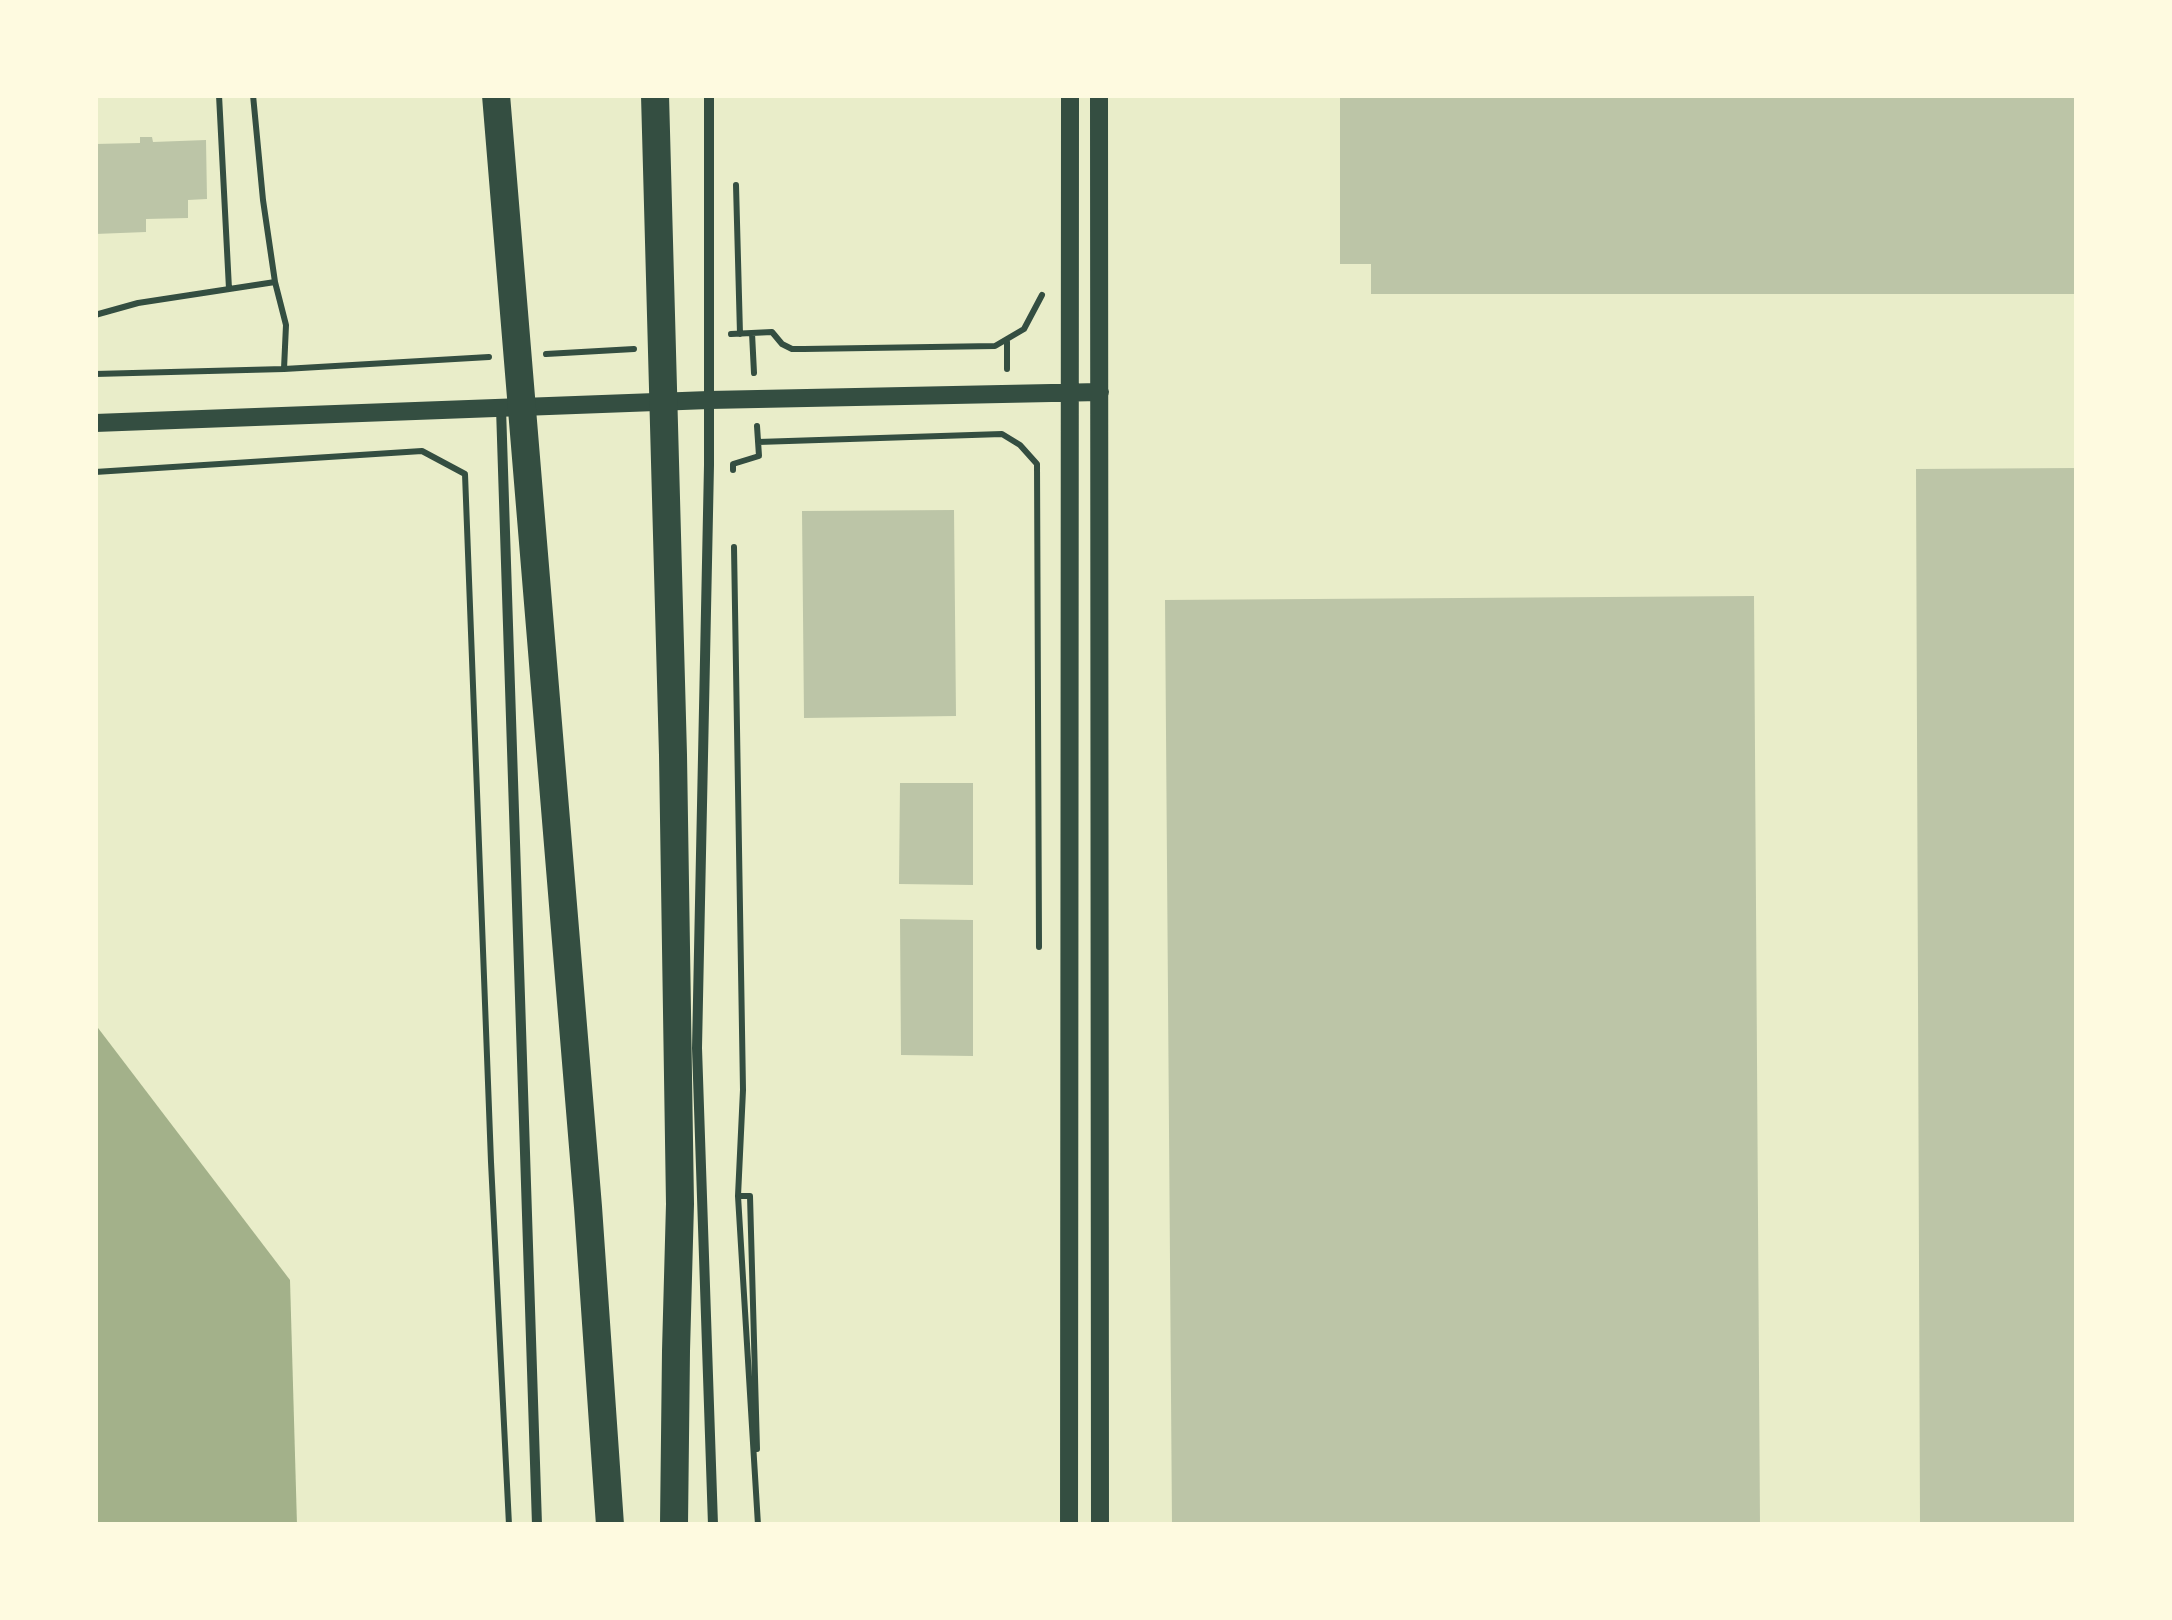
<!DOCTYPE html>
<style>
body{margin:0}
#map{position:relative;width:2172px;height:1620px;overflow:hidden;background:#e9edc9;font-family:Commissioner,sans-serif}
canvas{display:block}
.frame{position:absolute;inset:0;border:98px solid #fefae0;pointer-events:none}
</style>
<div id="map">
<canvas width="2172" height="1620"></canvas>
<div class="frame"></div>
</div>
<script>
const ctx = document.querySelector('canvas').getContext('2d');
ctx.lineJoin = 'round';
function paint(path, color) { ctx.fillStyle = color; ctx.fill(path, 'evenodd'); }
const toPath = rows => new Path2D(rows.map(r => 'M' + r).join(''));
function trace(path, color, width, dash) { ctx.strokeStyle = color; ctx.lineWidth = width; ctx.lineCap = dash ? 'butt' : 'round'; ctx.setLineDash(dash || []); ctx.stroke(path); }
paint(toPath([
 [95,1024,290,1280,297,1525,95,1525]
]), '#a3b18a');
paint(toPath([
 [1340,95,2077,95,2077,294,1371,294,1371,264,1340,264],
 [140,137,152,137,153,142,206,140,207,199,188,200,188,218,146,219,146,232,95,234,95,144,140,143],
 [2077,468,2077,1525,1920,1525,1916,469],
 [954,510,956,716,804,718,802,511],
 [1754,596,1760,1525,1172,1525,1165,600],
 [900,783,973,783,973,885,899,884],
 [900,919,973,920,973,1056,901,1055]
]), '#bcc5a7');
trace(toPath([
 [219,95,229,289],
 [253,95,263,200,275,282,286,325,284,369],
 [736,185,740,334],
 [95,315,138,303,275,282],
 [752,333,754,373],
 [731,334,772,332,782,344,792,349,804,349,995,346,1024,329,1042,295],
 [1007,342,1007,369],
 [546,354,634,349],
 [95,374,284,369,489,357],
 [758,442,1002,434,1020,445,1037,464,1039,947],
 [733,470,733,464,759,456,757,426],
 [95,472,422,451,465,474,491,1162,509,1525],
 [734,547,743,1090,738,1196,758,1525],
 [738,1196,750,1196,757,1449]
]), '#344e41', 6);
trace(toPath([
 [709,95,709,465,697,1048,713,1525],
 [501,408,537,1525]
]), '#344e41', 10);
trace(toPath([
 [1099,95,1100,1525],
 [95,423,709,400,1100,392],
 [1069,1525,1070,95]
]), '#344e41', 18);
trace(toPath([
 [496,95,588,1207,610,1525],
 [655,95,673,755,680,1204,676,1351,674,1525]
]), '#344e41', 28);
</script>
